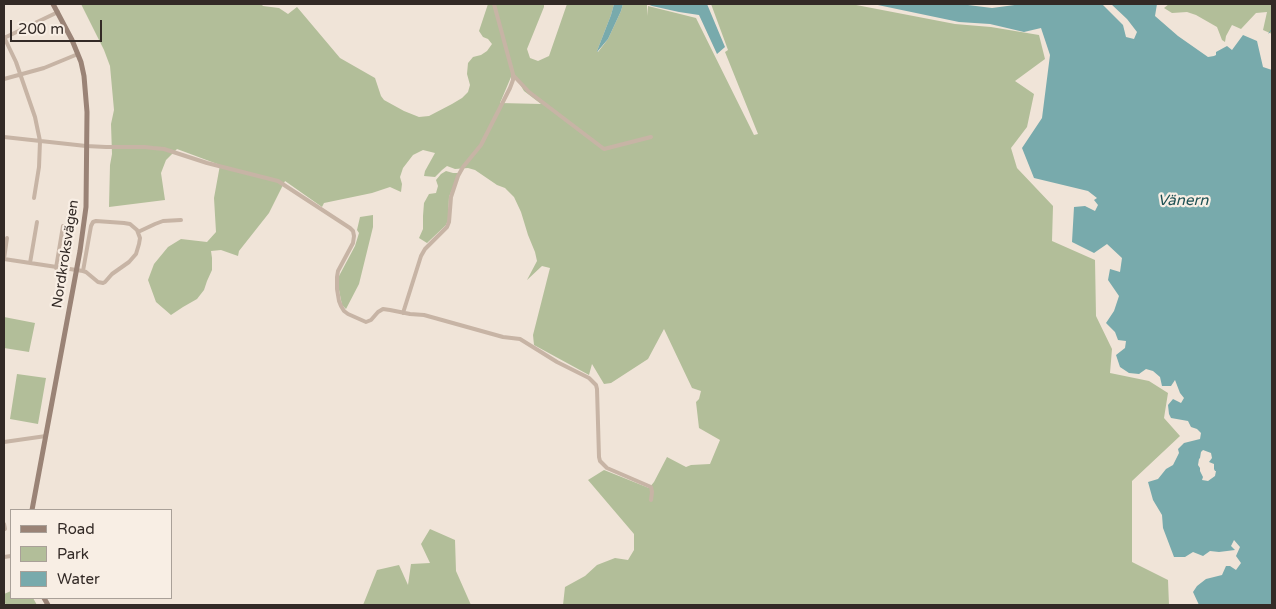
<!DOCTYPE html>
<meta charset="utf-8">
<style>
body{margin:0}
#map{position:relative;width:1276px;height:609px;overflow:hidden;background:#f0e4d8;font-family:"Varela Round",sans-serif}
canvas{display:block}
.frame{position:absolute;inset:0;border:5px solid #332a26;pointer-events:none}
.legend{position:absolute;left:10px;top:509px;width:162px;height:90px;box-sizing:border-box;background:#f8eee4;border:1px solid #a9a098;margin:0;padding:6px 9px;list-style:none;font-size:15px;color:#332a26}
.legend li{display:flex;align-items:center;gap:10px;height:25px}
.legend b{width:25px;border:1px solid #a9a098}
.scale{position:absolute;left:10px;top:20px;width:92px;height:22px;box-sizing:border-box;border:2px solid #332a26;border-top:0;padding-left:6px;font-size:15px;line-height:18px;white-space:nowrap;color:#332a26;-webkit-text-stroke:4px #f8eee4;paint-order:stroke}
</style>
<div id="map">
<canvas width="1276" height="609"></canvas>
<div class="frame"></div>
<ul class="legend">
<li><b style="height:6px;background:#9a8376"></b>Road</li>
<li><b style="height:14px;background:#b2be99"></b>Park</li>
<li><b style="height:14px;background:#78aaac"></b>Water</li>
</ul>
<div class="scale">200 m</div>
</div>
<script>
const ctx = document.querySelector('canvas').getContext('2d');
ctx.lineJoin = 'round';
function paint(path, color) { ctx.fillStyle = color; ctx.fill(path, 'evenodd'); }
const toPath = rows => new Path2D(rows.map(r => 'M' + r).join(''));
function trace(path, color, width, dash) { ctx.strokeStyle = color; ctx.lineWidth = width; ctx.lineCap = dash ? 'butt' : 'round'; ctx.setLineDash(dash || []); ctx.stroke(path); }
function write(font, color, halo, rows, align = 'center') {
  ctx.font = font + ' "Varela Round",sans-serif'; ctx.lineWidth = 4.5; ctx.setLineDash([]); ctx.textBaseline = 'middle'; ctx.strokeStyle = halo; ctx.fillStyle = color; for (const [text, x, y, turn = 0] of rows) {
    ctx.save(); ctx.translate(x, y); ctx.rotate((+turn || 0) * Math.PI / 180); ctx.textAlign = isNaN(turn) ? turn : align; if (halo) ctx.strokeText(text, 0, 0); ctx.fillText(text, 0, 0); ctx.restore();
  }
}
paint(toPath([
 [81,4,261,4,263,6,279,8,288,14,297,7,340,58,375,78,381,96,384,100,404,111,419,117,429,116,452,104,462,98,468,92,470,85,467,74,468,63,473,57,481,55,487,51,492,44,488,39,483,37,479,31,488,4,544,4,544,7,527,49,530,58,538,61,549,56,567,4,614,4,611,15,597,51,598,52,608,39,621,11,623,4,647,4,647,16,648,6,696,18,754,135,758,134,725,52,728,50,711,4,851,4,955,24,991,27,1039,35,1045,59,1015,81,1034,94,1027,127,1011,148,1017,168,1053,206,1052,241,1095,260,1096,316,1112,349,1110,373,1149,381,1168,393,1164,418,1180,436,1132,481,1132,562,1168,580,1169,605,563,605,565,587,585,576,597,565,615,558,628,560,634,550,634,534,588,480,604,470,649,488,654,482,667,457,686,467,691,465,710,464,720,440,699,428,696,402,699,399,701,391,692,388,664,329,648,359,611,383,604,384,592,364,589,375,534,345,533,335,550,268,542,266,527,280,537,261,535,252,528,235,521,212,514,197,505,188,497,185,475,170,468,168,455,169,447,166,442,170,435,177,424,176,425,171,435,153,423,150,413,155,403,168,400,177,402,184,401,192,390,187,372,193,324,203,322,207,285,181,269,213,239,251,238,256,221,250,211,251,212,258,212,270,207,281,204,290,197,299,183,307,171,315,156,302,148,280,154,264,168,247,181,239,207,242,216,232,214,198,220,165,177,149,166,160,161,173,165,200,109,207,110,165,112,154,111,124,114,110,110,66,104,50],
 [511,77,518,81,524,91,541,104,500,103],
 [1169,4,1272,4,1272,34,1263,30,1267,12,1256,13,1241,29,1232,25,1226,36,1225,42,1222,40,1217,27,1196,15,1187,12,1172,13,1164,8],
 [446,171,453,173,459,173,449,197,448,220,446,225,427,243,419,238,423,229,423,216,424,203,429,194,436,193,438,186,436,180,441,174],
 [373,215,373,227,359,284,346,309,342,305,339,290,339,276,355,246,359,233,357,230,360,217],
 [4,317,35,323,29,352,4,348],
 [17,374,46,378,38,424,10,419],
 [430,529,455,540,456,571,471,605,363,605,377,570,399,565,408,585,411,564,430,563,421,544],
 [11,591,11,598,33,598,37,605,6,605,4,601,4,594]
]), '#b2be99');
paint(toPath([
 [614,4,623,4,621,11,608,39,597,52,597,51,611,15],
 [647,4,707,4,725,47,717,54,699,15,679,12,652,6],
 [873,4,960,4,992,8,1022,4,1102,4,1123,25,1126,37,1134,39,1137,32,1127,19,1111,4,1157,4,1155,16,1178,36,1208,57,1214,56,1216,55,1216,52,1227,46,1232,50,1243,35,1257,41,1263,67,1272,70,1272,605,1199,605,1193,592,1197,586,1206,579,1222,575,1226,566,1230,566,1236,570,1241,563,1236,556,1240,547,1234,540,1231,546,1235,550,1219,552,1210,551,1203,556,1193,552,1185,557,1174,557,1163,528,1162,515,1153,500,1148,482,1158,479,1166,469,1173,465,1179,453,1178,449,1184,443,1200,439,1201,433,1197,429,1191,427,1188,421,1171,418,1169,414,1168,405,1173,399,1181,403,1184,398,1180,393,1175,380,1171,386,1162,386,1160,377,1153,371,1146,369,1139,374,1129,373,1120,367,1116,355,1125,348,1126,341,1118,340,1115,332,1106,323,1114,311,1119,296,1108,280,1110,269,1120,272,1122,258,1107,244,1094,253,1072,242,1074,207,1085,206,1095,211,1098,205,1094,200,1097,198,1088,191,1034,178,1022,148,1042,118,1050,55,1041,28,1024,32,990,24,959,22],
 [1203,450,1211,453,1212,458,1209,462,1214,464,1214,469,1215,471,1216,471,1215,476,1208,481,1202,480,1203,477,1200,471,1200,468,1198,465,1199,459,1200,458,1201,452]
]), '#78aaac');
trace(toPath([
 [1269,33,1272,29]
]), '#78aaac', 1);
trace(toPath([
 [4,37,16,62,35,117,40,141,39,167,34,198],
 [4,38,58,12],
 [513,75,529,92,604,149,651,137],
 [4,79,44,68,78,54],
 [4,137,86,146,106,147,145,147,153,148,164,149,207,163,278,181,350,228,353,231,354,236,353,243,338,271,337,277,337,289,339,301,341,306,344,311,348,314,366,322,371,320,378,312,383,309,390,310,410,314,424,315,503,337,520,339,557,362,589,378,596,385,597,389,599,457,600,461,607,468,651,487,652,492,651,500],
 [138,232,155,224,163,221,181,220],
 [4,259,83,271,91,226,93,222,96,221,124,223,130,224,137,230,140,238,139,244,136,254,129,262,112,274,105,282,103,283,98,282,86,272,83,271],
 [4,259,7,238],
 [30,263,37,222],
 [56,268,63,226],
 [403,313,421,256,425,249,447,227,449,222,451,197,458,176,463,167,481,145,510,88,513,80,513,74,494,4],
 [4,442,46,436],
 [4,524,5,529,4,529],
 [4,557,11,556]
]), '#c7b4a5', 4);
trace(toPath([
 [32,510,80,251,86,207,87,112,84,76,81,62,72,40,53,4],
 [44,598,48,605]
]), '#9a8376', 5);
write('14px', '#332a26', '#f8eee4', [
 ["Nordkroksvägen",66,254,-81]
]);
write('italic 15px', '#1d5053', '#f8eee4', [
 ["Vänern",1183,201]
]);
</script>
